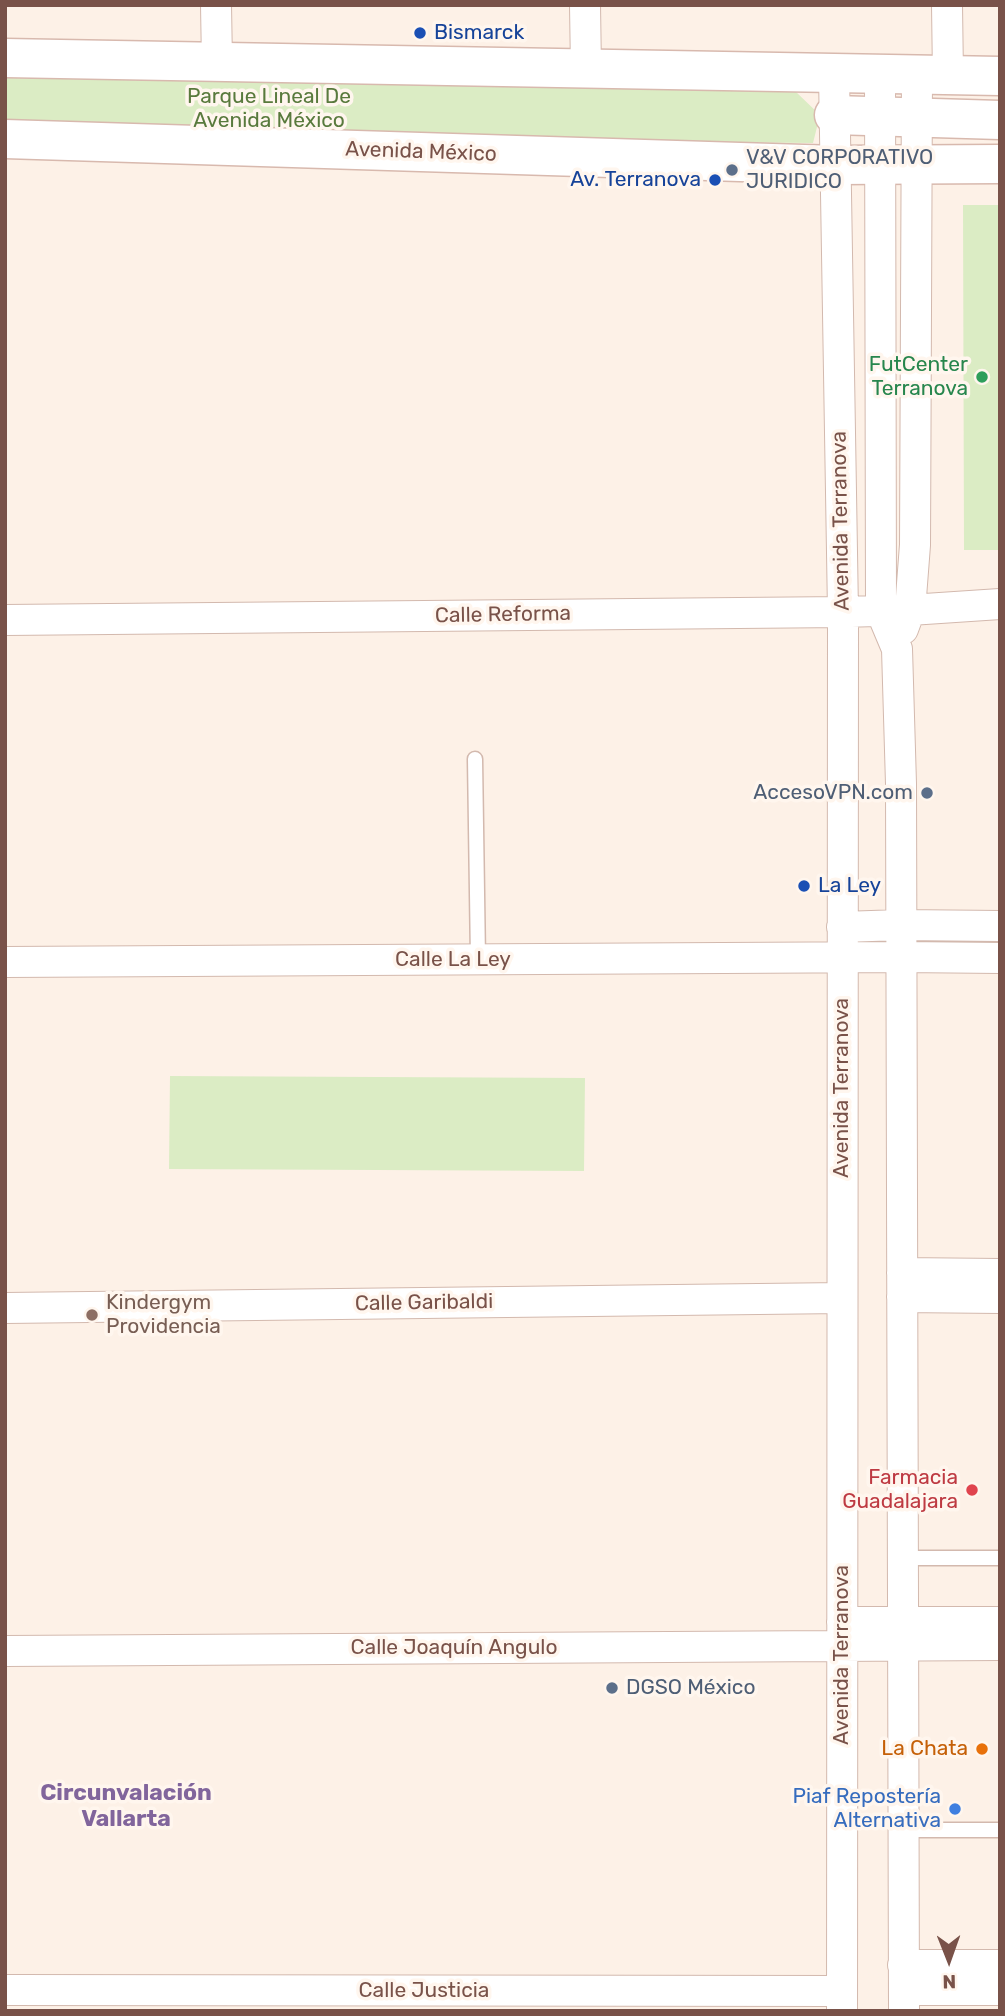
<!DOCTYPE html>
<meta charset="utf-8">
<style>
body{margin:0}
#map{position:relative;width:1005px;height:2016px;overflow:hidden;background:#fdf1e7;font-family:Rubik,sans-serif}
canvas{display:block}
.frame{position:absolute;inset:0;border:7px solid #795249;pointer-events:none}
.north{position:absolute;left:914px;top:1925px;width:70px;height:70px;-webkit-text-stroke:5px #fff6ee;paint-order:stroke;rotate:179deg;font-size:19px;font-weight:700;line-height:28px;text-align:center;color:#795249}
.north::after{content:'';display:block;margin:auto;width:24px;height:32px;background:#795249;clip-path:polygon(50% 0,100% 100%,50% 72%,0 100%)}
</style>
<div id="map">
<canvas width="1005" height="2016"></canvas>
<div class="frame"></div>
<div class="north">N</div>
</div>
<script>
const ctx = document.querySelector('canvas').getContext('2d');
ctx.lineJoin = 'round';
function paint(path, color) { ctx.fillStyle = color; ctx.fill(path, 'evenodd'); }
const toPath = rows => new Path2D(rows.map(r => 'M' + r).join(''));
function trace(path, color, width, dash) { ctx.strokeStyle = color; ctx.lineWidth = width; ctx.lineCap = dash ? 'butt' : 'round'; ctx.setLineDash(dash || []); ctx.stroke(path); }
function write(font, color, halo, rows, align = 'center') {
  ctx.font = font + ' Rubik,sans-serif'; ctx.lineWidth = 7; ctx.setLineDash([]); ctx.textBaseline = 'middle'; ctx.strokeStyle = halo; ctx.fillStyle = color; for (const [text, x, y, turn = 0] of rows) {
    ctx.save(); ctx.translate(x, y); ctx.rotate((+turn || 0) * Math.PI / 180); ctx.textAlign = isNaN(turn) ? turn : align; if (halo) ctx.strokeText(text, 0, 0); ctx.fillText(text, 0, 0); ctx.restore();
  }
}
paint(toPath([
 [5,78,795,91,820,115,813,143,306,138,5,129],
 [963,205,1000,205,1000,550,964,550],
 [170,1076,585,1078,584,1171,169,1169]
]), '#dbecc4');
const lane = toPath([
 [475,759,478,960],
 [902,1558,1000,1558],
 [903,1830,1000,1830]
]);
const street = toPath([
 [216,5,217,62],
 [585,5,586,69],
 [947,5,948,76],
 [834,74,843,612,842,2011],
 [880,74,881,611,897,649,901,784,904,2011],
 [5,620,843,612,910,610,1000,604],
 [903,629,910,610,915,545,917,75],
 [842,927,901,925,1000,926],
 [5,962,902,957,1000,958],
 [902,1273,1000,1274],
 [902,1297,1000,1298],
 [5,1308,842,1298],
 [842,1622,1000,1622],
 [5,1651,1000,1645],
 [903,1965,1000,1965],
 [5,1990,842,1991],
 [904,1990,1000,1990]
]);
const secondary = toPath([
 [5,58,1000,76],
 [834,115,1000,120],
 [5,139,836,165,1000,164]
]);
trace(lane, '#d3b9ae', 17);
trace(street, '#d3b9ae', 32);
trace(secondary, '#d8b9ae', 41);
trace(lane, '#fff', 14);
trace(street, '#fff', 30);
trace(secondary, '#fff', 38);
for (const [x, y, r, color] of [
 [420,33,7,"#1a4fb4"],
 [732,170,7,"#5c6f8a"],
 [715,180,7,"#1a4fb4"],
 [982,377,7,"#2e9e5b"],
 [927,793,7,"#5c6f8a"],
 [804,886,7,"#1a4fb4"],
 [92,1315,7,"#8d6e63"],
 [972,1490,7,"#e0444e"],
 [612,1688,7,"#5c6f8a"],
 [982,1749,7,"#e8710a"],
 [955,1809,7,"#3f7fe0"]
]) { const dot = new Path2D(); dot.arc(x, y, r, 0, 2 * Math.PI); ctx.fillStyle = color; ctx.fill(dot); trace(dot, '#fff6ee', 2.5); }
write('21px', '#164399', '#fff6ee', [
 ["Bismarck",434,33],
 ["Av. Terranova",701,180,"right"],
 ["La Ley",818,886]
], 'left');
write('21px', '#597a3d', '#fff6ee', [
 ["Parque Lineal De",269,97],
 ["Avenida México",269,121]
]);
write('21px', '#795249', '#fff6ee', [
 ["Avenida México",421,152,2],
 ["Avenida Terranova",841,521,-91],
 ["Calle Reforma",503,615,-1],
 ["Calle La Ley",453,960],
 ["Avenida Terranova",842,1088,-90],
 ["Calle Garibaldi",424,1303,-1],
 ["Calle Joaquín Angulo",454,1648],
 ["Avenida Terranova",842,1655,-90],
 ["Calle Justicia",424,1991]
]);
write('21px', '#4e5e75', '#fff6ee', [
 ["V&V CORPORATIVO",746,158],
 ["JURIDICO",746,182],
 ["AccesoVPN.com",913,793,"right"],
 ["DGSO México",626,1688]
], 'left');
write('21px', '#27864d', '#fff6ee', [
 ["FutCenter",968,365],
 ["Terranova",968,389]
], 'right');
write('21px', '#785e54', '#fff6ee', [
 ["Kindergym",106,1303],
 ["Providencia",106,1327]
], 'left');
write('21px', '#be3a42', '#fff6ee', [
 ["Farmacia",958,1478],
 ["Guadalajara",958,1502]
], 'right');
write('21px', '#c56008', '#fff6ee', [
 ["La Chata",968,1749]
], 'right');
write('21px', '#366cbe', '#fff6ee', [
 ["Piaf Repostería",941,1797],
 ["Alternativa",941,1821]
], 'right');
write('bold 23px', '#81659c', '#fff6ee', [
 ["Circunvalación",126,1793],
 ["Vallarta",126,1819]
]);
</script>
